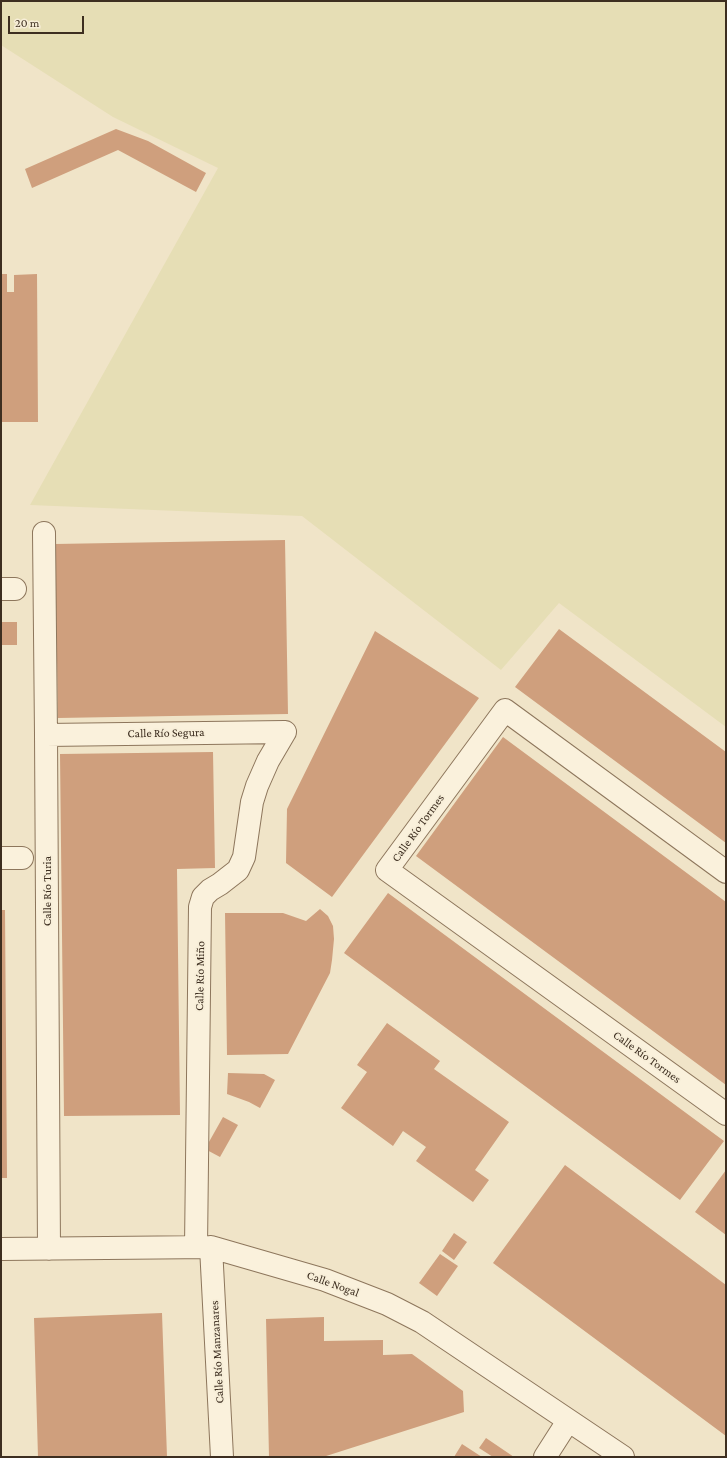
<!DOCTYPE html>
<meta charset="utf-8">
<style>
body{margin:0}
#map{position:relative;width:727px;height:1458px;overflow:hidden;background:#f0e4c8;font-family:"Crimson Pro",serif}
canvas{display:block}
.frame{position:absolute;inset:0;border:2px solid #3d2e20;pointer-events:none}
.scale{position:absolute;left:8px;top:16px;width:76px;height:18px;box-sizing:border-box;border:2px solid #3d2e20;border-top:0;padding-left:5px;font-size:12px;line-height:14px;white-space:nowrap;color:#3d2e20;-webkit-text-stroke:3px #f7eed8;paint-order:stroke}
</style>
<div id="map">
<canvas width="727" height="1458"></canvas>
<div class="frame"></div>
<div class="scale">20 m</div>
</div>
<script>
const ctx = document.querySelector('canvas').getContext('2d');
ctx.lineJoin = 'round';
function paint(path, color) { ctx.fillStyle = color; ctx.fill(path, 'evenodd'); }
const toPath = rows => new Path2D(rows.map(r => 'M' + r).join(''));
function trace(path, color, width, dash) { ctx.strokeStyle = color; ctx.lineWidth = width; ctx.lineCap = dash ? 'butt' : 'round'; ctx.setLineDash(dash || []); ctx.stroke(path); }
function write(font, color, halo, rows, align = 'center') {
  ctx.font = font + ' "Crimson Pro",serif'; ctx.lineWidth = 3.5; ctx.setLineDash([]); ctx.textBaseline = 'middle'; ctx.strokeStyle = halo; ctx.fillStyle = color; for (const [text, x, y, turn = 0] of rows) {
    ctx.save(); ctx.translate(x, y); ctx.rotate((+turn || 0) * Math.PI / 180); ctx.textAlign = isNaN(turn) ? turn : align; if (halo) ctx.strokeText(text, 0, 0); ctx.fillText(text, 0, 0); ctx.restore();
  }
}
paint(toPath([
 [1,1,726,1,726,727,559,603,501,670,302,516,30,505,218,168,113,117,1,45]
]), '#e6deb5');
paint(toPath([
 [116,129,148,141,206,173,196,192,118,150,32,188,25,169],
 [1,274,7,274,7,292,14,292,14,275,37,274,38,422,1,422],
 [285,540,288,714,58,718,55,544],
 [1,622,17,622,17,645,1,645],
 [559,629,726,752,726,843,515,687],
 [375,631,479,698,332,897,286,863,287,809],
 [503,737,726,902,726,1085,416,856],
 [213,752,215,868,177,869,180,1115,64,1116,60,754],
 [388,893,724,1141,680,1200,344,953],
 [320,909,328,916,333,926,334,939,332,960,330,973,288,1054,227,1055,225,913,283,913,306,921],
 [1,910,5,910,7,1178,1,1178],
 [387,1023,440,1061,434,1069,509,1122,475,1170,489,1180,473,1202,416,1161,426,1147,403,1131,393,1146,341,1108,367,1072,357,1065],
 [228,1073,264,1074,275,1080,260,1108,249,1102,227,1094],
 [223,1117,238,1125,220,1157,205,1149],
 [565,1165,726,1285,726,1436,493,1263],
 [726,1170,726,1235,695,1212],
 [454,1233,467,1242,454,1260,442,1251],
 [440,1254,458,1266,437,1296,419,1283],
 [162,1313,167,1457,38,1457,34,1318],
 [324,1317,324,1341,383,1340,383,1355,412,1354,463,1391,464,1412,323,1457,269,1457,266,1319],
 [486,1438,514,1457,493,1457,479,1448],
 [462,1444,482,1457,454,1457]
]), '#cf9f7d');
const street = toPath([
 [44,533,46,735,49,1249],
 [1,589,15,589],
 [46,735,285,732],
 [1,858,22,858],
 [726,872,505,710,387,870,726,1114],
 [196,1247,200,907,203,897,210,890,220,884,238,870,244,857,252,802,257,786,268,761,285,732],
 [211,1247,222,1457],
 [1,1249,211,1247,325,1280,387,1304,422,1322,623,1457],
 [545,1457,568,1421]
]);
trace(street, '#8d765c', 24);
trace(street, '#faf1dc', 22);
write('12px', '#3d2e20', '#f7eed8', [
 ["Calle Río Segura",166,733,-1],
 ["Calle Río Tormes",418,828,-54],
 ["Calle Río Turia",47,891,-90],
 ["Calle Río Miño",200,976,-89],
 ["Calle Río Tormes",647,1057,36],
 ["Calle Nogal",333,1284,20],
 ["Calle Río Manzanares",217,1352,-93]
]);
</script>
